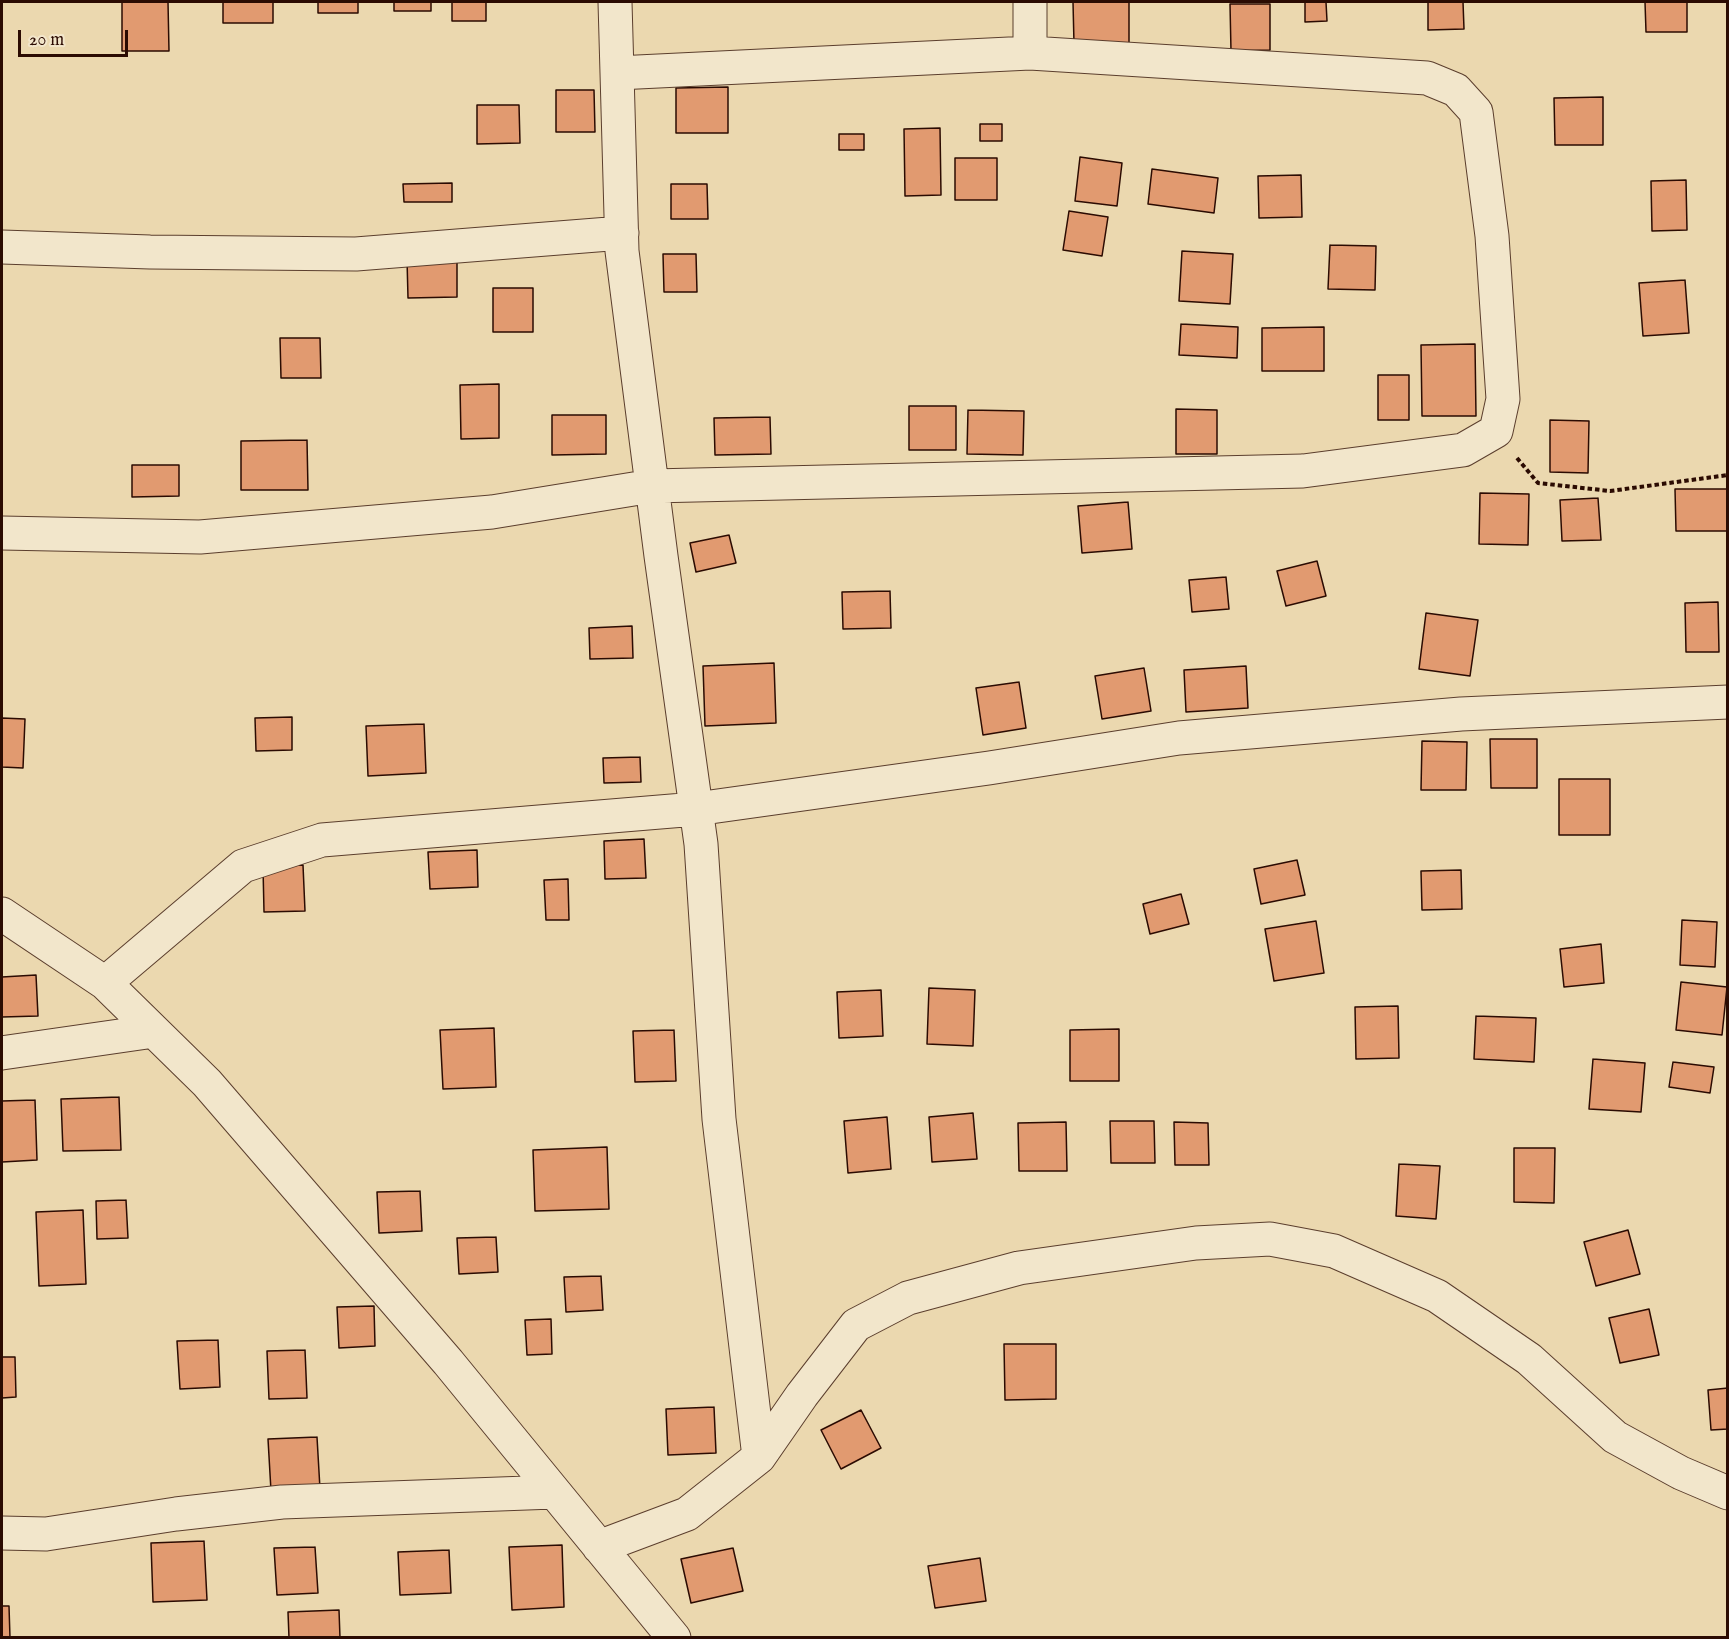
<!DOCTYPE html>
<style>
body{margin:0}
#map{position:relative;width:1729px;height:1639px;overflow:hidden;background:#ebd8af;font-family:"IM FELL English",serif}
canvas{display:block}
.frame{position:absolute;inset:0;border:3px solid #2b0b02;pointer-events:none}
.scale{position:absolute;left:18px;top:30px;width:110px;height:27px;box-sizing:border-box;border:3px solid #2b0b02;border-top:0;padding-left:8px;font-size:18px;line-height:21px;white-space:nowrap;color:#2b0b02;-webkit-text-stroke:4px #f2e6cb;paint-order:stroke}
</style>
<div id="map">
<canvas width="1729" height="1639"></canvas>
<div class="frame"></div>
<div class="scale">20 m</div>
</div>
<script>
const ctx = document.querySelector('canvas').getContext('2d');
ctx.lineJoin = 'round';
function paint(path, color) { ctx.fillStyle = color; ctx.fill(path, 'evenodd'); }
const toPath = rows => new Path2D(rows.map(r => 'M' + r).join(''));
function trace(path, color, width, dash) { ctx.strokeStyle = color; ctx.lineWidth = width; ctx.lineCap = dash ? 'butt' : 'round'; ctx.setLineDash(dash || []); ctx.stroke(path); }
const building = toPath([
 [122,2,168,2,169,51,122,51,122,2],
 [223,2,273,2,273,23,223,23,223,2],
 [318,2,358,2,358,13,318,13,318,2],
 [394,2,431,2,431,11,394,11,394,2],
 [452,2,486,2,486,21,452,21,452,2],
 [1073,2,1129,2,1129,43,1074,44,1073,2],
 [1305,2,1326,2,1327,21,1305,22,1305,2],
 [1428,2,1463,2,1464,29,1428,30,1428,2],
 [1645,2,1687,2,1687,32,1646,32,1645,2],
 [1230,4,1270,4,1270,50,1231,51,1230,4],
 [728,87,728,133,676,133,676,88,728,87],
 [556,90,594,90,595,132,556,132,556,90],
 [1603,97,1603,145,1555,145,1554,98,1603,97],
 [477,105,519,105,520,143,477,144,477,105],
 [980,124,1002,124,1002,141,980,141,980,124],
 [940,128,941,195,905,196,904,129,940,128],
 [839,134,864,134,864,150,839,150,839,134],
 [1080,157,1122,163,1117,206,1075,201,1080,157],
 [955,158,997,158,997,200,955,200,955,158],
 [1152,169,1218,178,1214,213,1148,204,1152,169],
 [1301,175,1302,217,1259,218,1258,176,1301,175],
 [1686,180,1687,230,1652,231,1651,181,1686,180],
 [452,183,452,202,404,202,403,184,452,183],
 [671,184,707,184,708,219,671,219,671,184],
 [1069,211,1108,217,1102,256,1063,250,1069,211],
 [1330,245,1376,246,1375,290,1328,289,1330,245],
 [1182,251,1233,254,1230,304,1179,301,1182,251],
 [663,254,696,254,697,292,664,292,663,254],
 [407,259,457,259,457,297,408,298,407,259],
 [1685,280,1689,333,1643,336,1639,283,1685,280],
 [493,288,533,288,533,332,493,332,493,288],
 [1181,324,1238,327,1237,358,1179,355,1181,324],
 [1324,327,1324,371,1262,371,1262,328,1324,327],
 [280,338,320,338,321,378,281,378,280,338],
 [1475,344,1476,416,1422,416,1421,345,1475,344],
 [1378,375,1409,375,1409,420,1378,420,1378,375],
 [499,384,499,438,461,439,460,385,499,384],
 [909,406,956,406,956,450,909,450,909,406],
 [1176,409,1217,410,1217,454,1176,454,1176,409],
 [968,410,1024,411,1023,455,967,454,968,410],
 [552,415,606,415,606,454,552,455,552,415],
 [770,417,771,454,715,455,714,418,770,417],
 [1550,420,1589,421,1588,473,1550,472,1550,420],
 [307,440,308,490,241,490,241,441,307,440],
 [132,465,179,465,179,496,132,497,132,465],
 [1675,489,1728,489,1728,531,1676,531,1675,489],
 [1480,493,1529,494,1528,545,1479,544,1480,493],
 [1598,498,1601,540,1562,541,1560,500,1598,498],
 [1128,502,1132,549,1082,553,1078,506,1128,502],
 [729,535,736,563,696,572,690,543,729,535],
 [1317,561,1326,596,1286,606,1277,571,1317,561],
 [1226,577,1229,609,1192,612,1189,580,1226,577],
 [890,591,891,628,843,629,842,592,890,591],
 [1718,602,1719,652,1686,652,1685,603,1718,602],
 [1426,613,1478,620,1470,676,1419,669,1426,613],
 [632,626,633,658,590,659,589,628,632,626],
 [774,663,776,723,705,726,703,666,774,663],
 [1246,666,1248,708,1186,712,1184,670,1246,666],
 [1144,668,1151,711,1102,719,1095,676,1144,668],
 [1019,682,1026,728,983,735,976,688,1019,682],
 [292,717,292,750,256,751,255,718,292,717],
 [2,718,25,719,23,768,2,767,2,718],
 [424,724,426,773,368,776,366,726,424,724],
 [1490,739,1537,739,1537,788,1491,788,1490,739],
 [1422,741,1467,742,1466,790,1421,790,1422,741],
 [640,757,641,782,604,783,603,758,640,757],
 [1559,779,1610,779,1610,835,1559,835,1559,779],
 [644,839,646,878,605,879,604,841,644,839],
 [477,850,478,887,430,889,428,852,477,850],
 [1297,860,1305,895,1261,904,1254,869,1297,860],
 [303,865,305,911,264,912,263,867,303,865],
 [1461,870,1462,909,1422,910,1421,871,1461,870],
 [568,879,569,920,546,920,544,880,568,879],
 [1181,894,1189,924,1150,934,1143,904,1181,894],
 [1682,920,1717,922,1715,967,1680,965,1682,920],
 [1316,921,1324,973,1274,981,1265,929,1316,921],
 [1601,944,1604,983,1564,987,1560,949,1601,944],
 [36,975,38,1016,2,1017,2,977,36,975],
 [1681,982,1727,987,1722,1035,1676,1030,1681,982],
 [929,988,975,990,973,1046,927,1044,929,988],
 [881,990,883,1036,839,1038,837,992,881,990],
 [1398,1006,1399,1058,1356,1059,1355,1007,1398,1006],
 [1476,1016,1536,1018,1534,1062,1474,1059,1476,1016],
 [494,1028,496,1087,443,1089,440,1030,494,1028],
 [1119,1029,1119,1081,1070,1081,1070,1030,1119,1029],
 [674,1030,676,1081,635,1082,633,1031,674,1030],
 [1593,1059,1645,1063,1641,1112,1589,1109,1593,1059],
 [1673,1062,1714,1067,1710,1093,1669,1087,1673,1062],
 [119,1097,121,1150,63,1151,61,1099,119,1097],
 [35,1100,37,1160,2,1162,2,1101,35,1100],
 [973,1113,977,1159,932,1162,929,1117,973,1113],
 [887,1117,891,1169,848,1173,844,1121,887,1117],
 [1110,1121,1154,1121,1155,1163,1111,1163,1110,1121],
 [1066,1122,1067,1171,1019,1171,1018,1123,1066,1122],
 [1174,1122,1208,1123,1209,1165,1175,1165,1174,1122],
 [607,1147,609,1209,535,1211,533,1150,607,1147],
 [1514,1148,1555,1148,1554,1203,1514,1202,1514,1148],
 [1399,1164,1440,1166,1436,1219,1396,1216,1399,1164],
 [420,1191,422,1231,379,1233,377,1192,420,1191],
 [126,1200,128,1238,97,1239,96,1201,126,1200],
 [83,1210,86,1284,39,1286,36,1212,83,1210],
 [1628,1230,1640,1274,1596,1286,1584,1242,1628,1230],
 [496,1237,498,1272,459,1274,457,1238,496,1237],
 [601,1276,603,1310,566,1312,564,1277,601,1276],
 [374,1306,375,1346,339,1348,337,1307,374,1306],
 [1649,1309,1659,1355,1620,1363,1609,1318,1649,1309],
 [551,1319,552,1354,527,1355,525,1320,551,1319],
 [218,1340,220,1387,180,1389,177,1341,218,1340],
 [1004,1344,1056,1344,1056,1399,1005,1400,1004,1344],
 [305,1350,307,1398,269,1399,267,1351,305,1350],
 [2,1357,15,1357,16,1397,2,1398,2,1357],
 [1728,1388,1728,1429,1711,1430,1708,1390,1728,1388],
 [714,1407,716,1453,668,1455,666,1409,714,1407],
 [861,1410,881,1448,841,1469,821,1430,861,1410],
 [317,1437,320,1489,271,1491,268,1439,317,1437],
 [204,1541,207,1600,153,1602,151,1543,204,1541],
 [562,1545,564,1607,512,1610,509,1547,562,1545],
 [315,1547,318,1593,277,1595,274,1548,315,1547],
 [733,1548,743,1591,691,1603,681,1559,733,1548],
 [449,1550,451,1593,400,1595,398,1552,449,1550],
 [980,1558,986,1601,935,1608,928,1566,980,1558],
 [2,1606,9,1606,10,1638,2,1638,2,1606],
 [339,1610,340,1638,289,1638,288,1612,339,1610]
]);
paint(building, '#e19a70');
trace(building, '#2b0b02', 1.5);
const street = toPath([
 [615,2,622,251,661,556,701,844,719,1119,759,1457],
 [1030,53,1030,2],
 [2,247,150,252,356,254,622,233],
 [2,533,200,537,492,512,652,486,1303,471,1463,450,1496,431,1503,399,1492,236,1476,112,1456,90,1427,78,1030,53,617,73],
 [2,914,105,983,207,1083,448,1362,674,1638],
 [105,983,243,866,322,840,696,809,989,768,1179,738,1461,714,1728,702],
 [2,1053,154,1031],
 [2,1533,46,1534,176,1514,282,1502,554,1492],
 [599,1547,687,1514,759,1457,802,1395,856,1325,908,1298,1019,1268,1196,1243,1270,1239,1334,1251,1437,1296,1529,1359,1615,1437,1681,1473,1728,1493]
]);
trace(street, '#5b3e2d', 35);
trace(toPath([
 [1517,458,1538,483,1610,491,1728,475]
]), '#2b0b02', 4, [4.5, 3]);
trace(street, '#f2e6cb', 33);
</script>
